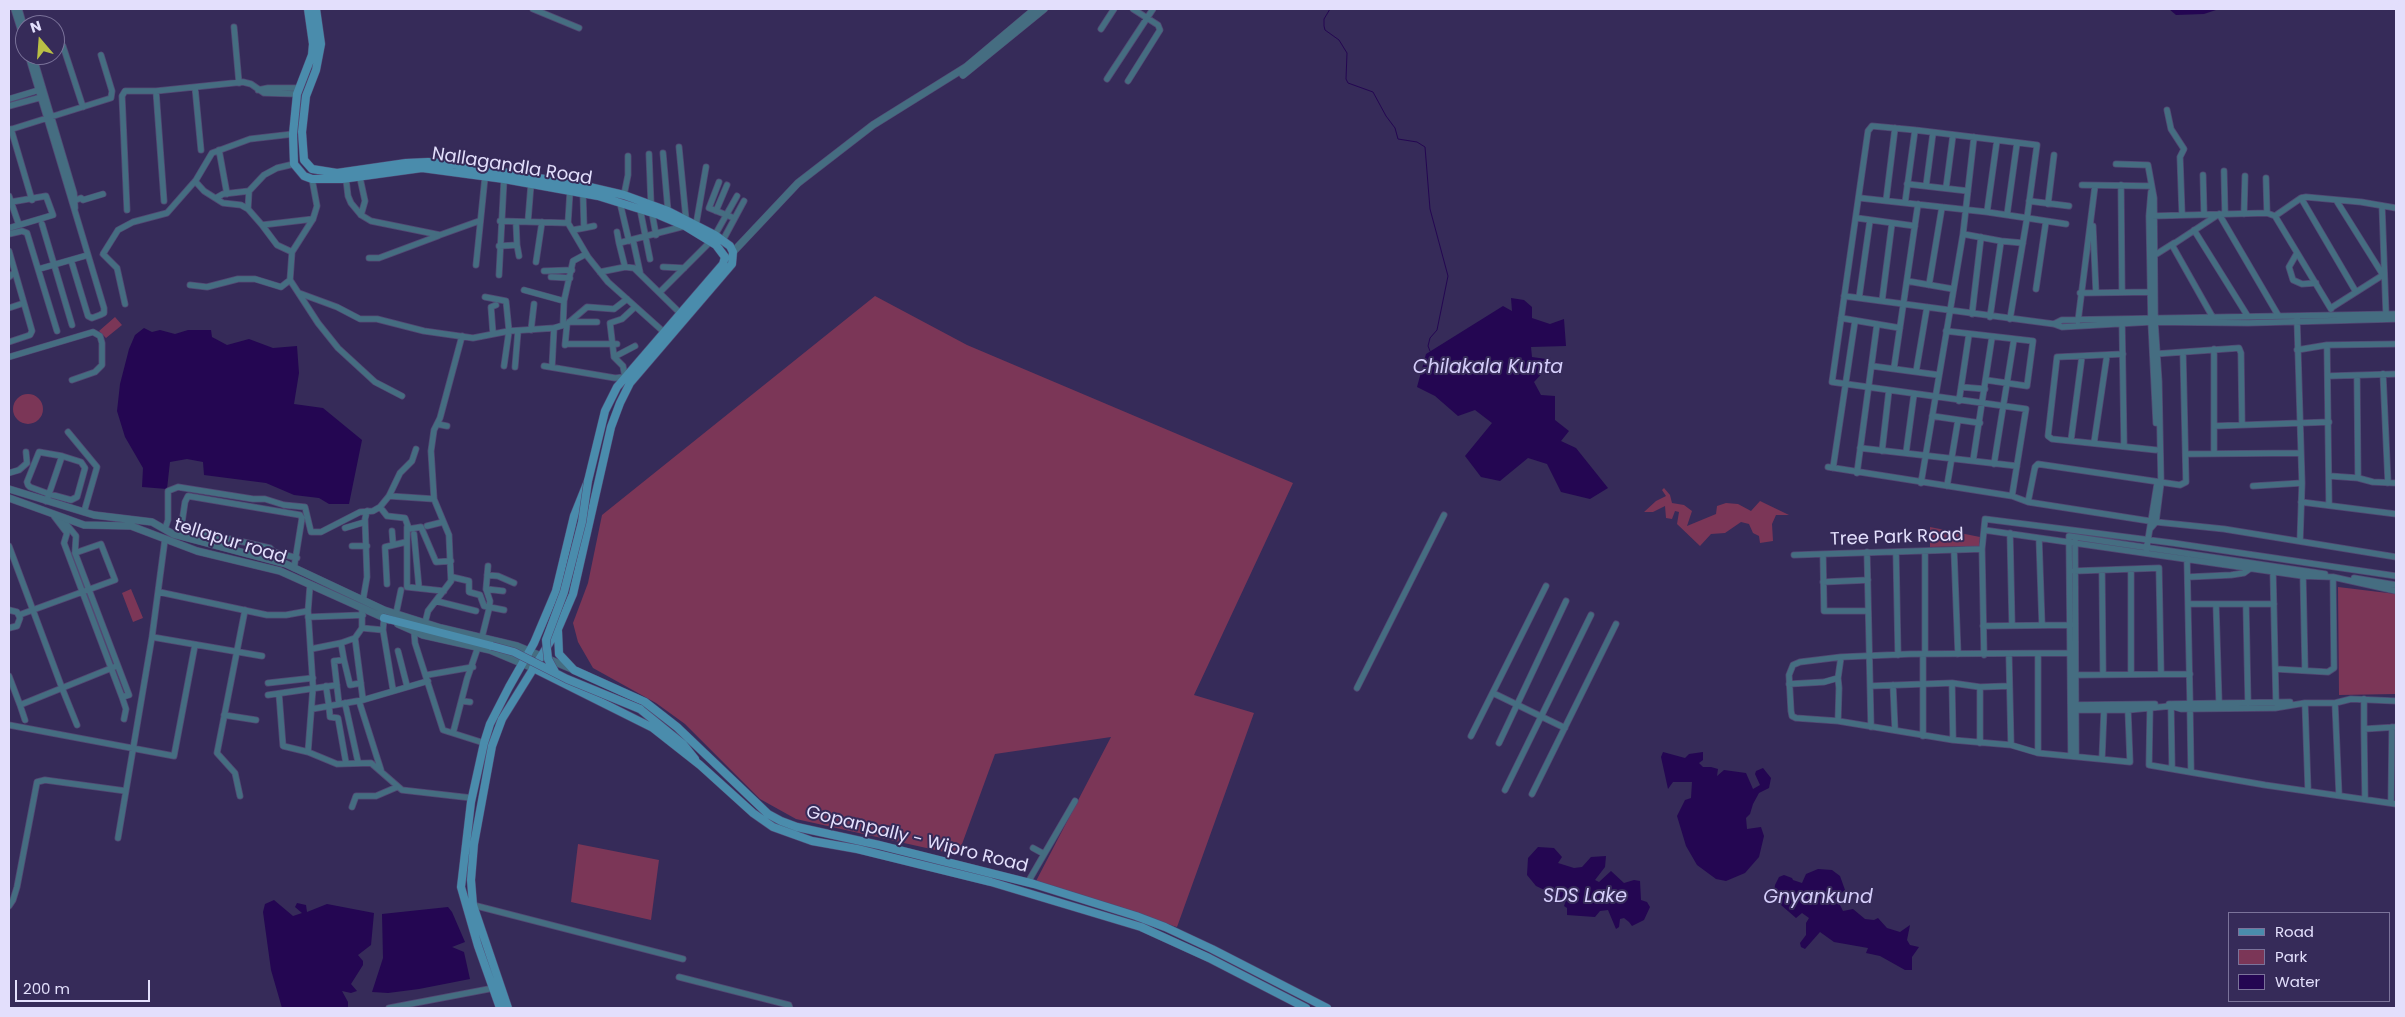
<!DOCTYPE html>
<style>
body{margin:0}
#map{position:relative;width:2405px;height:1017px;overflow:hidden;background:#362b59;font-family:Poppins,sans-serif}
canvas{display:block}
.frame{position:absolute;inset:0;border:10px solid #e3dffc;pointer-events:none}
.legend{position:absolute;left:2228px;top:912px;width:162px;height:90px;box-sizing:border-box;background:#362b59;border:1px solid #7b739a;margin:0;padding:6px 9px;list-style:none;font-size:15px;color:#e3dffc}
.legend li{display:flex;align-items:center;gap:10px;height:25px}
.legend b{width:25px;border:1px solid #7b739a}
.north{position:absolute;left:15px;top:15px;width:50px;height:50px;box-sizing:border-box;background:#362b59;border:1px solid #7b739a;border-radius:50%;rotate:342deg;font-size:14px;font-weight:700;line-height:20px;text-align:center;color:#e3dffc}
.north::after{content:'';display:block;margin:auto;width:18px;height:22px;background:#bac045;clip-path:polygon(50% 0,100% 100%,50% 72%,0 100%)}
.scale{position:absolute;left:15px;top:980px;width:135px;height:22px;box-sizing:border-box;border:2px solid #e3dffc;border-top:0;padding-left:6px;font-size:15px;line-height:18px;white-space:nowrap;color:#e3dffc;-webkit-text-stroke:4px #362b59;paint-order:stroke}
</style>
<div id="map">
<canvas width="2405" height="1017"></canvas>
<div class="frame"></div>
<ul class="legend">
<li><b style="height:6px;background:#4a8cac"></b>Road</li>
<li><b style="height:14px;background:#7b3657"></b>Park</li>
<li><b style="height:14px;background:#240652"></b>Water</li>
</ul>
<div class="north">N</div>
<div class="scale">200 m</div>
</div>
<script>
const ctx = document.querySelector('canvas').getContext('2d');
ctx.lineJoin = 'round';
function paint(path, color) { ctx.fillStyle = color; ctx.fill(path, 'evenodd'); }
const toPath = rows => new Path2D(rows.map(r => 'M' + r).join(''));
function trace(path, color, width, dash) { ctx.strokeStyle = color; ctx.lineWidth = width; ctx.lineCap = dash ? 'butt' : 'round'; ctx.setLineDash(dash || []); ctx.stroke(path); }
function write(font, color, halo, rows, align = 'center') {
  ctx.font = font + ' Poppins,sans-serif'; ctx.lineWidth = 4; ctx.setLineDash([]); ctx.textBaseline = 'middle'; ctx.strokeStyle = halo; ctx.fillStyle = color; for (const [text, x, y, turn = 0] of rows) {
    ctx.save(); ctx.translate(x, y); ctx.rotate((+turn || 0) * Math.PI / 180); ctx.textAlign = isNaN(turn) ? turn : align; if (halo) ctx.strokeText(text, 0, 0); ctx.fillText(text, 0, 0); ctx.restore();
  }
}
paint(toPath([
 [875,296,967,345,1293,483,1194,695,1254,713,1177,927,1035,883,1111,737,995,754,958,855,796,819,760,799,685,724,656,703,593,668,578,642,573,623,588,583,602,515],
 [115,317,122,325,106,338,99,331],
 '13 409a15 15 0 1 1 30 0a15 15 0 1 1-30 0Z',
 [1664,488,1670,495,1672,503,1684,505,1692,511,1687,526,1716,514,1717,506,1726,503,1738,504,1751,511,1760,501,1789,515,1776,515,1772,524,1773,541,1760,543,1759,536,1753,533,1749,524,1741,522,1725,533,1711,534,1700,546,1677,524,1679,512,1675,511,1672,519,1666,518,1665,506,1653,512,1644,512,1656,501,1666,496,1662,490],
 [1930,527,1980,537,1979,546,1930,547],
 [2338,587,2396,594,2396,694,2339,695],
 [131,589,143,618,133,622,122,593],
 [578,844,659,860,651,920,571,902]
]), '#7b3657');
paint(toPath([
 [2169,9,2219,9,2204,14,2176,15],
 [1511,298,1524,300,1532,307,1532,318,1550,324,1564,319,1566,346,1531,347,1532,357,1546,359,1549,366,1534,382,1541,395,1555,396,1555,420,1569,431,1561,441,1576,448,1608,488,1590,499,1561,492,1547,464,1528,458,1500,481,1481,477,1465,456,1492,423,1475,410,1458,416,1435,396,1417,387,1426,354,1503,306,1512,311],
 [144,328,152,332,160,330,175,334,188,330,211,330,212,337,227,345,249,339,273,348,297,346,299,373,294,404,323,408,362,440,349,504,329,504,319,498,294,495,266,483,204,475,203,462,187,459,170,462,167,489,142,487,143,468,125,437,117,411,120,384,129,349,135,335],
 [1663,752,1685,758,1689,754,1703,752,1703,760,1699,763,1703,767,1711,767,1718,769,1717,776,1724,770,1746,773,1753,789,1760,785,1755,774,1756,771,1763,768,1771,778,1769,788,1759,793,1753,804,1750,814,1746,818,1747,829,1761,827,1764,836,1759,857,1745,873,1726,881,1716,879,1697,865,1686,846,1677,816,1685,800,1691,798,1692,782,1673,782,1668,789,1661,757],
 [1538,847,1554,848,1562,857,1558,863,1574,868,1582,867,1591,857,1606,856,1605,867,1595,880,1599,882,1611,871,1624,883,1634,880,1640,881,1641,900,1647,902,1650,907,1644,920,1632,926,1629,922,1624,918,1620,919,1619,927,1616,929,1608,910,1600,911,1595,917,1567,915,1567,908,1564,906,1566,900,1536,886,1527,875,1528,858],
 [1818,869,1832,870,1840,876,1845,890,1840,894,1839,903,1843,911,1853,909,1865,919,1874,920,1878,918,1887,928,1900,932,1910,925,1907,940,1910,945,1919,947,1912,957,1912,970,1905,970,1880,956,1866,953,1868,948,1834,942,1820,932,1805,949,1801,947,1800,943,1806,935,1806,923,1809,918,1802,913,1796,918,1781,905,1774,893,1775,885,1779,877,1784,875,1792,878,1793,880,1802,883,1806,874],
 [274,900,293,916,302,913,295,907,297,903,306,905,307,912,327,904,374,913,371,945,358,955,363,961,363,965,351,984,357,991,351,993,342,991,348,1002,348,1008,282,1008,271,970,263,912,265,904],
 [448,907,452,912,465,942,452,947,464,952,470,979,419,989,388,993,372,992,383,958,382,914]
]), '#240652');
trace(toPath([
 [1330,9,1324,19,1324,26,1325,30,1339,40,1347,53,1346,79,1348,83,1373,92,1386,116,1395,128,1398,139,1417,142,1425,147,1430,209,1448,276,1437,330,1430,338,1428,346,1430,351]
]), '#240652', 1);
const minor = toPath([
 [14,9,25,44],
 [19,9,25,30],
 [533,9,579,28],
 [234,27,239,83],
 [1101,29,1114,9],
 [55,42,60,43,63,46,83,107],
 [28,55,104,308,104,313,100,315,92,318,88,316,71,260],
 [33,55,74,193,75,208],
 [1107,79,1153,9],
 [1128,81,1160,30,1158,25,1133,9],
 [195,87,201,150],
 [258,90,268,88,299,88],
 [156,91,164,201],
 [9,99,39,90],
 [9,106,42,97],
 [2167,110,2171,129,2184,149,2180,157,2182,214],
 [11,129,32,200],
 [9,130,111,98,112,91,101,55],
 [1915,130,1997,140],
 [679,147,686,219],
 [219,150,227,194],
 [663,153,668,211],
 [649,154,651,204],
 [2116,164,2148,165,2154,198,2155,322,2159,382,2161,483,2156,522,2150,529],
 [2224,171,2225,214],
 [2203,175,2204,213],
 [360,178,365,201,361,215],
 [2266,178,2267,213],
 [312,179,317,206,313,219,292,252,290,280,318,323,338,348,375,382,402,396],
 [346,179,348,196,351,203,361,215,371,221,440,235,479,221],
 [195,181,204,191,223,203,241,205,248,209],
 [719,182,709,208,734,218],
 [1907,184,1968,191],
 [2082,185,2150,186],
 [2121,185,2122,291],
 [1926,186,1933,133],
 [1946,188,1953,135],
 [570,191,568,223,588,257,608,282,666,334],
 [2151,192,2149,216,2151,322,2156,423],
 [624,195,628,175,628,156],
 [9,196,19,225],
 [216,198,223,194,249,191],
 [1860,198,1987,212,1997,140,2037,145,2027,218,1987,212],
 [2301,198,2356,292],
 [76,200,81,198,83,200,103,194],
 [1886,201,1895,128],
 [2029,201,2069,206],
 [620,203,629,241],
 [1905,203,1915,130,1872,126,1868,131,1832,382,2026,409,2012,496,2028,502,2156,522,2224,529,2396,557],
 [2048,204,2054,155],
 [2382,206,2386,314],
 [640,209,650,259],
 [127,210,122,96,125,91,156,91,243,82,251,84,264,93,297,94],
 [716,211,727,185],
 [652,213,656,235],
 [2244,214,2245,176],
 [2007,215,2017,143],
 [2152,216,2267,213,2275,216,2301,198,2306,197,2361,202,2396,208],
 [2275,216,2331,309],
 [1857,218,1915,226],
 [500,221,568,223],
 [528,221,531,184],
 [42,224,72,325],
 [262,225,248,209,249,191,264,175,277,168,294,164],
 [696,225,706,167],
 [2093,226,2096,293],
 [9,228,53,215,46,196,11,202],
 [584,228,594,226],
 [573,230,584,228,583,194],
 [2194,230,2247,315],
 [617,232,619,243,685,226],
 [9,234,22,231,27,233,57,331],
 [1963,234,1974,137],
 [715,235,737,196],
 [633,240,640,272],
 [723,240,744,201],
 [619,243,625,267],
 [517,245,519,256],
 [499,246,517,245,516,222],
 [9,251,32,331,30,335,9,342],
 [292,252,277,245,262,225,313,219],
 [2297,253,2289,267,2293,280,2302,284,2316,283],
 [2155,255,2174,243],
 [369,258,379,258,438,236],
 [536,262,542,222],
 [476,265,485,177],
 [663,267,684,268],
 [39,269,88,255],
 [544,271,572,270],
 [600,272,625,267,634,268,681,314],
 [499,275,504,179],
 [9,277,15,272],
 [551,277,570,278],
 [1907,281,1953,289],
 [190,285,207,287,238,279,255,279,281,287,290,280],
 [1929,285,1942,207],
 [2036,289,2046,221],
 [524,290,564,301],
 [660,292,711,241],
 [299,293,337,307,360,319,377,319,424,331,473,338,509,331,554,328,567,324,587,307,614,309,627,299],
 [2080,293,2152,292],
 [1844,296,2054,324,2062,327,2151,322,2248,323,2396,319],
 [485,297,506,301,509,331,504,366],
 [1859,298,1870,220],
 [1882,301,1892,223],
 [125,304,117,268,103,254,118,230,133,222,167,213,196,180,212,153,250,139,293,134],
 [9,308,24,303],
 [2331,308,2383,275,2336,200],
 [1972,314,1981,237],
 [2212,316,2172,245,2219,214,2278,315],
 [1990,317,2001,241,2023,243],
 [1841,318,1900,328],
 [2010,319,2027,218,2066,224],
 [2297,319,2302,483,2300,541],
 [2078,321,2095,186],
 [2122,321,2124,446],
 [569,322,597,322],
 [2054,324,2062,320,2396,314],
 [563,325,564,301,573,261,586,254],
 [531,330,534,304],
 [1946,331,2033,341,2027,386,1986,380],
 [493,334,491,307,496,305],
 [565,344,617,344],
 [565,345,567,324],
 [2327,345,2329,505],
 [2214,349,2214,452],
 [2297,350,2327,345,2396,344],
 [2123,354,2057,357,2048,436,2052,439,2156,450],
 [2155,354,2239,348,2241,353,2242,424],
 [9,357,93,332,100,336,102,343,102,365,95,372,72,380],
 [614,357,635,346],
 [544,366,615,378,625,377,623,366,614,357,610,323,622,319,635,307],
 [1872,366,1939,375],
 [515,367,518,331],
 [552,367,554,328],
 [1894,368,1918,204],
 [1916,372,1927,307],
 [2383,374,2388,483],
 [2328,376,2396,374],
 [2357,376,2358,478],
 [1961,387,1985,389],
 [1959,401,1969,334],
 [1932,416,1980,423],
 [437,424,447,426],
 [2214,426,2329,422],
 [68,432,97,467,84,512],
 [2071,440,2082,356],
 [2094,443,2107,355],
 [1860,448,2017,466],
 [1882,451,1889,390],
 [1906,453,1914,394],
 [2186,454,2301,453],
 [1973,461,1992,337],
 [1994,464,2014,339],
 [1828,467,2012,496],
 [1833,468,1855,321],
 [9,473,19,470,27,463,26,452],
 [1857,473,1877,324],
 [2330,476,2358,478,2373,482,2396,483],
 [1921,483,1963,234,2001,241],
 [1947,486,1958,420],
 [2253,486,2302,483],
 [389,496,434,499,449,535,451,581,428,611,425,623],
 [434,499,431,451,434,430,440,418,462,336],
 [46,501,48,497,49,494,62,456,81,462,85,468,77,497,71,500,49,494,30,487,28,485,27,482,39,452,62,456],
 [2028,502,2035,467,2038,464,2180,485,2186,482,2183,353],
 [2301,502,2396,514],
 [380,507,387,516,405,518,409,529,421,527,436,562,451,561],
 [54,516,67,533,64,543,122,697,126,709,124,719],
 [62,519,76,536,75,553,129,695,122,697],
 [427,526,443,522],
 [407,527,407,587,444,591],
 [181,528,270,548,274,552,297,558],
 [345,528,365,522],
 [165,529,168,520,168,491,178,487,253,499,265,499,284,505,305,507,311,532,321,532,360,512,373,511,380,507,389,496,400,473,412,461,416,449],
 [1984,530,2303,576,2333,577,2396,591],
 [392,531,393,544],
 [2010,533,2012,625],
 [414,534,419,588],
 [180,536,185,502,188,496,300,515,302,518,294,568],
 [2069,536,2325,574],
 [2069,537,2071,755],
 [2039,538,2042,625],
 [2075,538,2076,756],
 [9,546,62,688,20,705,9,676],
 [352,546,367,546],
 [1954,550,1958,654],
 [1867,552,1871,727],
 [1896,552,1898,655],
 [2146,552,2157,484],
 [1794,555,1823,554],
 [2187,559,2190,703],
 [2131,569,2131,674],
 [2074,571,2159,568,2161,674],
 [2102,571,2103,674],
 [2273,572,2276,703],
 [487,575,498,576,514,583],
 [2303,576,2305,669],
 [452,577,469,581,469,592,480,595,484,606,504,610],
 [2188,577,2231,575,2244,573,2251,568],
 [2354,578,2396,585],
 [1823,582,1868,580],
 [387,584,385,547,406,542],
 [310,585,308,611,313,687,308,752,337,764,371,763,402,790,472,798],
 [486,589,503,591],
 [159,592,267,615,286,615,308,611],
 [363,600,367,577,365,519,367,511],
 [436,601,476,611],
 [2189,604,2274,604],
 [2216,604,2219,702],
 [2246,604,2248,703],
 [9,610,17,612,20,618,17,626,9,628],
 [1868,611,1824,611,1823,554,1982,549],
 [396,614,401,590],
 [19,615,115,580,101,544,75,553],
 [308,617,363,615],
 [384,618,383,630,393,690],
 [1983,626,2071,625],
 [362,628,383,630],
 [414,631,415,643,443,730,484,743],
 [152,637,262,656],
 [482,637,489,609,490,601,486,589,488,566],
 [355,638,363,700],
 [341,643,344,660],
 [311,649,341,643,355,638,362,628,362,609],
 [398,651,407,686],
 [2070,653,1910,654,1841,657,1800,662,1793,665,1789,675,1791,711,1792,716,1796,718,1838,721,1953,740,2011,745,2038,753,2130,762,2128,710],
 [1925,654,1925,551],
 [1984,655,1982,549,1985,519,2173,543,2396,576],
 [1923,656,1923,736],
 [2009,656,2011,745],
 [2276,669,2328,672,2334,668,2333,577],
 [427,675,473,667],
 [2076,675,2190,674],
 [268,683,313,678],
 [1952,683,1953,740],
 [1789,684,1824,682,1838,678],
 [1893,685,1895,730],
 [326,686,329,706],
 [1870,686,1952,683,1980,687,2009,686],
 [1980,687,1980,743],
 [1357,688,1444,515],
 [1493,693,1565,728],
 [279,694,283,746,308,752],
 [268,695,337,685],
 [2364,699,2364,729],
 [359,701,381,770],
 [462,701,470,702],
 [345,703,358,762],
 [2305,703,2308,790],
 [2335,703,2339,795],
 [339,704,334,661,344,660,350,685,361,683],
 [2169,704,2290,702],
 [20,705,25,720],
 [2071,705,2155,704],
 [329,706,330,717,338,718,346,763],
 [2171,706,2172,768],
 [2150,708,2149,765,2265,785,2396,804],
 [2190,708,2191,770],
 [312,709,363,700,428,681],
 [2071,710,2128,710,2171,706,2181,709,2275,708,2305,703,2335,703,2351,699,2396,701],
 [224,715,256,720],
 [1838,721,1839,688,1838,678,1841,657],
 [9,725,174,756,195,645],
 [77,725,62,688,114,667],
 [453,733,467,679,478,647],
 [1471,736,1546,586],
 [1499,743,1566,601],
 [2038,753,2038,655],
 [2102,758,2104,710],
 [1505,790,1591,615],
 [1532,794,1616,624],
 [240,796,235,773,217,753,245,610],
 [2365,799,2364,729,2396,727],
 [2391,803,2392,727],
 [352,807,356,796,376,796,397,787],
 [118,838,152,637,165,539],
 [1033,848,1044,854],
 [1028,882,1075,801],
 [473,905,683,959],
 [9,906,13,900,17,887,37,782,45,780,126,791],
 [679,977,789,1005,790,1008],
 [389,1008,494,988]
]);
const tertiary = toPath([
 [963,75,1044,9],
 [733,252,798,183,873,125,966,67,1035,9],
 [9,489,94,515,152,522,173,534,286,564,384,610,441,628,517,646,572,669],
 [9,498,84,525,131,526,197,551,280,571,389,620],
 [398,624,423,635,490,650,533,668]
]);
const secondary = toPath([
 [308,9,313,44,312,55,297,94,293,134,294,164,304,176,312,179,342,179,422,168,504,179,598,196,659,215,685,226,716,245,725,257,723,264,617,387,605,411,588,481,574,516,556,591,534,643,509,687,490,724,484,743,471,802,461,887,478,946,500,1008],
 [316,9,321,44,316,70,306,96,302,132,304,160,312,169,337,173,406,163,428,162,454,164,581,185,624,195,668,211,715,235,730,246,733,252,732,264,630,383,620,403,611,427,573,594,558,629,502,719,492,746,474,844,471,880,473,905,508,1008],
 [384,618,492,646],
 [558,631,559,654,574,670,645,702,677,727,768,814,781,821,797,827,879,845,1034,884,1136,916,1165,927,1212,949,1327,1008],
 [533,668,653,728,700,765,753,813,773,827,812,841,857,849,991,882,1141,927,1209,958,1306,1008],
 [640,709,683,744,695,759]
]);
trace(minor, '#524873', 7);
trace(tertiary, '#524873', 8);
trace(secondary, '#524873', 9);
trace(minor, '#456d81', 5.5);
trace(tertiary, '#456d81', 7);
trace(secondary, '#4a8cac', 8);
const secondaryBridge = toPath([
 [492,646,514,652,567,679,640,709],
 [555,672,548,659,546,640,564,592,582,522,588,481]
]);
trace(secondaryBridge, '#524873', 9, []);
trace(secondaryBridge, '#4a8cac', 8);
write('18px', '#e3dffc', '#362b59', [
 ["Nallagandla Road",512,167,9],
 ["Tree Park Road",1897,538,-2],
 ["tellapur road",230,542,17],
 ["Gopanpally - Wipro Road",917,840,14]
]);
write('italic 19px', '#d5cefb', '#362b59', [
 ["Chilakala Kunta",1488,368],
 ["SDS Lake",1585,897],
 ["Gnyankund",1818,898]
]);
</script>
